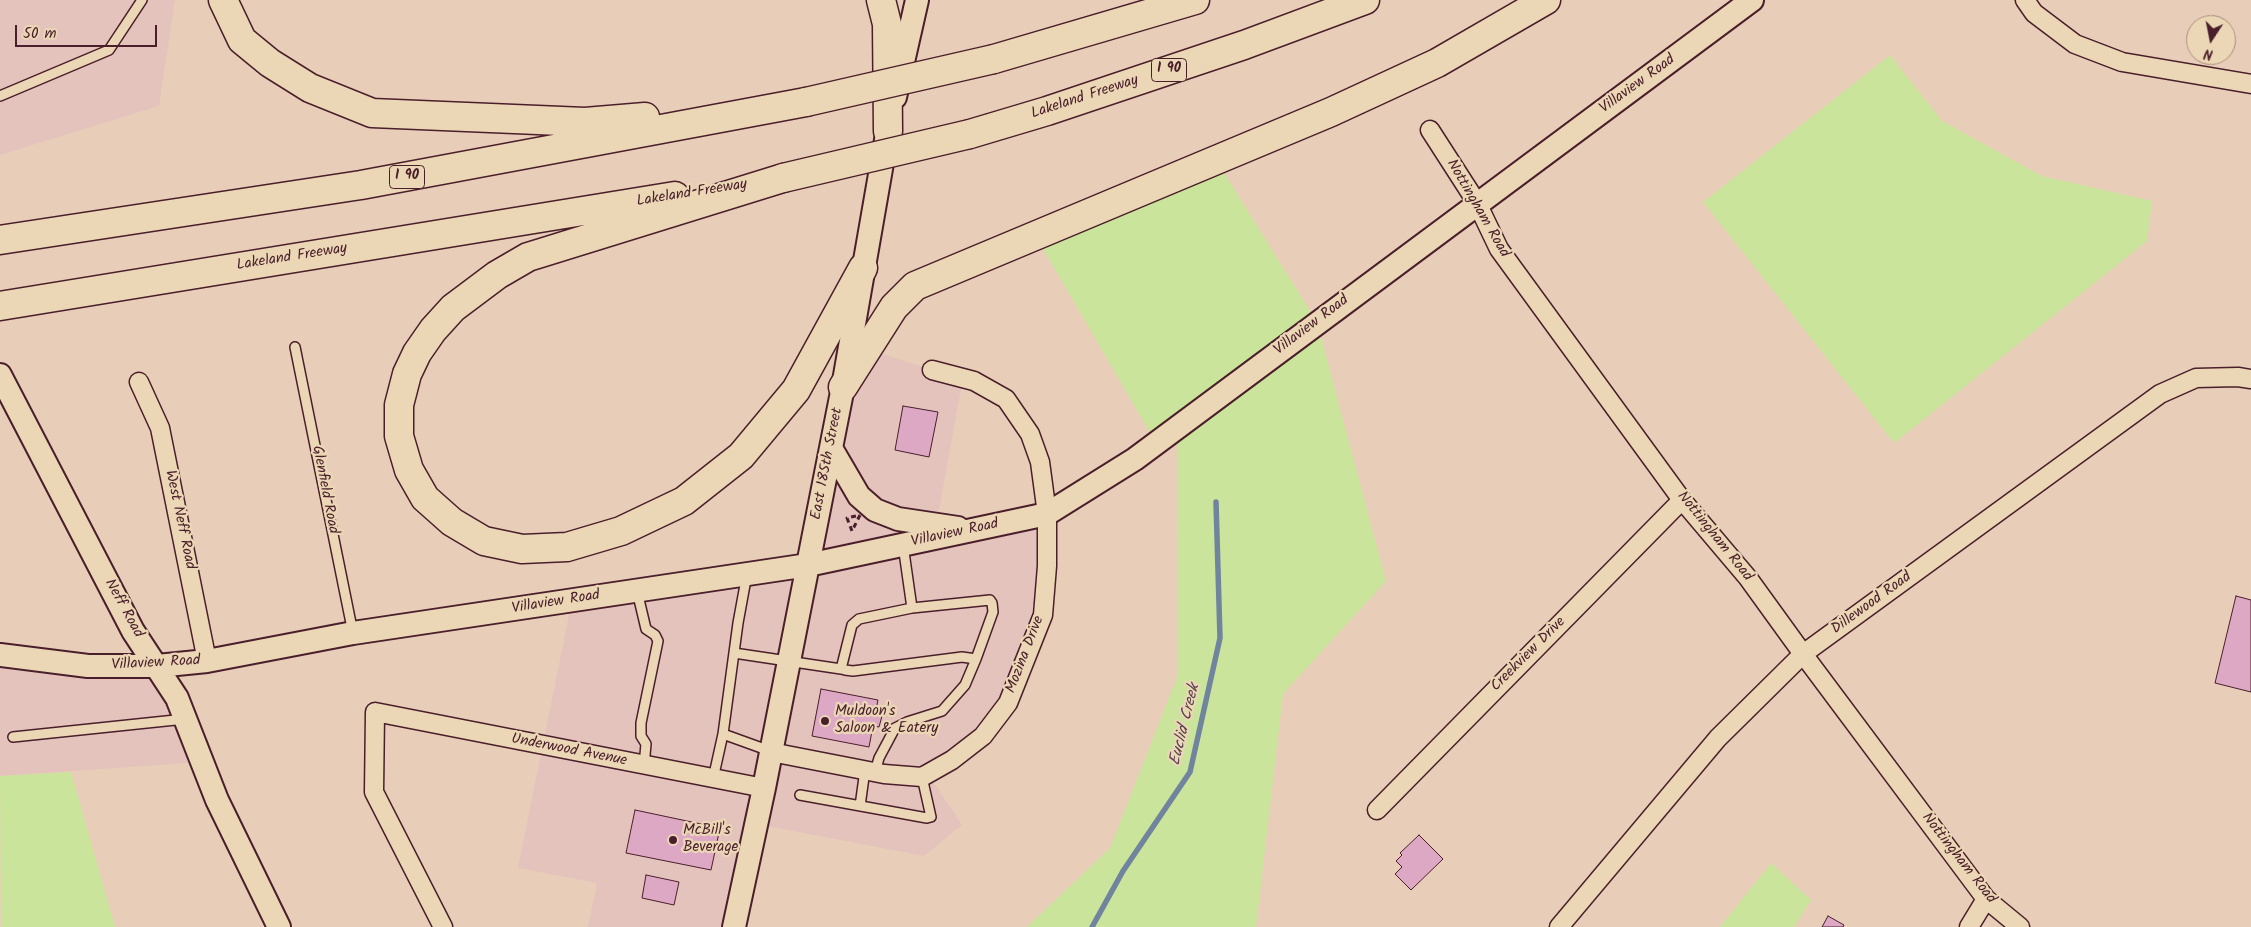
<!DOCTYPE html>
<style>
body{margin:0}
#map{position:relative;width:2251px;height:927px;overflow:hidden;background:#e8ceb8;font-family:Kalam,sans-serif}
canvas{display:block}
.north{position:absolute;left:2186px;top:15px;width:50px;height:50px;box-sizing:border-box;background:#ebd7b5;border:1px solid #ab8d7e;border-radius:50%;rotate:191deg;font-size:14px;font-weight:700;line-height:20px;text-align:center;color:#4a1f2b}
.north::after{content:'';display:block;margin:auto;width:18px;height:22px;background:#4a1f2b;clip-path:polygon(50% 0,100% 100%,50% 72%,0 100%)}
.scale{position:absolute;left:15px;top:25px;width:142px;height:22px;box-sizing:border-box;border:2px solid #4a1f2b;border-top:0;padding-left:6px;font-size:15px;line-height:18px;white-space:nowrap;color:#4a1f2b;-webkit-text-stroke:4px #ebd7b5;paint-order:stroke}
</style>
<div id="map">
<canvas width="2251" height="927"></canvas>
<div class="north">N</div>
<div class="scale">50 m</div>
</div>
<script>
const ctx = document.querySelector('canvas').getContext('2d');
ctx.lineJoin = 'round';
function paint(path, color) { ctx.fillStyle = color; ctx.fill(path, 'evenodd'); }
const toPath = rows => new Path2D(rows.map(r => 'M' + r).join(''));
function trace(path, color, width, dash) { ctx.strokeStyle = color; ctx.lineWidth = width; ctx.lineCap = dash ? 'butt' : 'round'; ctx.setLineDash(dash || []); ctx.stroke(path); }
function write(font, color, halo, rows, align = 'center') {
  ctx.font = font + ' Kalam,sans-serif'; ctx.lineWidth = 4.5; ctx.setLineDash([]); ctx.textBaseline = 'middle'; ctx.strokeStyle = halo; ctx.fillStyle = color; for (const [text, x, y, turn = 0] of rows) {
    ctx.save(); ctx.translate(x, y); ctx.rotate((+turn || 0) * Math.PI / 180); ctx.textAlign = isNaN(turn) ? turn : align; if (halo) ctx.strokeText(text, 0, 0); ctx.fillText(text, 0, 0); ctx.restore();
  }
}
paint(toPath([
 [0,0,175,0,159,106,0,155],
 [867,349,932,370,963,378,934,538,1047,514,1043,615,1008,703,928,774,962,825,924,856,757,824,734,927,588,927,597,883,518,868,572,600,808,565,843,387],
 [0,655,157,666,202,762,0,776]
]), '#e4c3bc');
paint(toPath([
 [1890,55,1942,121,2042,176,2152,201,2147,241,1894,443,1703,202],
 [1216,160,1317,322,1386,581,1283,694,1256,927,1027,927,1110,848,1178,675,1177,428,1156,443,1035,235],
 [71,772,115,927,1,927,0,776],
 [1771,863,1811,900,1794,927,1720,927]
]), '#cae49b');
trace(toPath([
 [1092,927,1123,871,1190,772,1220,638,1216,502]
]), '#70849e', 5.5);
const building = toPath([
 [903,406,938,412,929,457,895,450,903,406],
 [2236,596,2251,600,2251,692,2215,683,2236,596],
 [821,689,878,700,875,714,882,716,879,727,873,726,869,747,812,736,821,689],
 [635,810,720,828,711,870,626,853,635,810],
 [1419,835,1443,859,1411,890,1395,874,1402,867,1396,861,1402,855,1400,853,1419,835],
 [646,875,679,882,674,905,642,898,646,875],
 [1828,916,1844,925,1843,927,1822,927,1828,916]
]);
paint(building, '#dca8c4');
trace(building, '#4a1f2b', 1);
const service = toPath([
 [0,96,109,50,142,0],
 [295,347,353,633],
 [903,545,912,608],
 [747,574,738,623,723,734,770,751],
 [637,591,646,629,655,635,658,641,641,723,641,736,646,744,644,766],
 [734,653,841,669],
 [13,737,185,719],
 [875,772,879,758,895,728,907,722,942,711,965,685,976,659,962,657,853,671,845,670,841,669,852,625,859,619,912,608,990,600,992,603,993,612,976,659],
 [713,779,723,734],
 [800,795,927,818,931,817,922,777],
 [860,806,865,770]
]);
const minor = toPath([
 [2025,0,2034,13,2075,44,2122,62,2251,84],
 [1430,130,1477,203,1499,249,1682,500,1748,578,1803,654,1986,899,2020,927],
 [139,382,160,428,207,661],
 [771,752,884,774,922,777,952,760,983,736,1008,703,1043,615,1047,566,1047,514,1040,462,1030,434,1006,399,974,381,932,370],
 [1377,810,1682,500],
 [443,927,374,792,375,712,764,788],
 [1559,927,1718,738,1803,654,2160,394,2196,378,2238,377,2251,379],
 [1969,927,1986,899]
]);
const tertiary = toPath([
 [895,97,917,0],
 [0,375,133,631,177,698,217,800,279,927],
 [831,448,859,496,875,510,898,519,958,528],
 [0,655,88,666,157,666,207,661,353,633,808,565,1047,514,1135,459,1752,0],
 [734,927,764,788,843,387,886,140]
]);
const motorway = toPath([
 [223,0,242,40,270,63,310,88,372,113,585,122,645,117],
 [881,0,887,24,888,131],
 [994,59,1195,0],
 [970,134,1047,111,1244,45,1365,0],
 [783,178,528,257,497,275,453,308,433,330,417,353,407,374,399,405,399,436,409,470,425,498,452,522,484,541,522,549,567,547,621,531,684,501,741,456,796,390,863,268],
 [0,240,361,185,806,102],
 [0,306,675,196],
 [843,387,894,307,915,286,1331,112,1437,63,1546,0]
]);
trace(service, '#4a1f2b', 12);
trace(minor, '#4a1f2b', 21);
trace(tertiary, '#4a1f2b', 26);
trace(motorway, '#4a1f2b', 31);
trace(toPath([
 [860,515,852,531,847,518,860,515]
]), '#4a1f2b', 3, [5, 4]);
trace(service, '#ebd7b5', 9);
trace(minor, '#ebd7b5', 18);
trace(tertiary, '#ebd7b5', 22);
trace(motorway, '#ebd7b5', 28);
const motorwayBridge = toPath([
 [806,102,994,59],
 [783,178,970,134]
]);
trace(motorwayBridge, '#4a1f2b', 31, []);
trace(motorwayBridge, '#ebd7b5', 28);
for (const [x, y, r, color] of [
 [825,721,5,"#4a1f2b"],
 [673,840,5,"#4a1f2b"]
]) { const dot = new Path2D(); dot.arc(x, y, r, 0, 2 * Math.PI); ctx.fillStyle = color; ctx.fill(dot); trace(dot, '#ebd7b5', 2); }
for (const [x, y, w] of [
 [1169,70,35],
 [407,177,35]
]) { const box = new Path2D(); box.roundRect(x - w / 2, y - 11.5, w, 23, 4); ctx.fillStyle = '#ebd7b5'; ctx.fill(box); trace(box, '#4a1f2b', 1); }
write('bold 14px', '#4a1f2b', null, [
 ["I 90",1169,70],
 ["I 90",407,177]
]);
write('15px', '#4a1f2b', '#ebd7b5', [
 ["Villaview Road",1638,85,-36],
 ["Lakeland Freeway",1085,98,-18],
 ["Lakeland Freeway",692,194,-9],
 ["Nottingham Road",1477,209,60],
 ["Lakeland Freeway",292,258,-9],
 ["Villaview Road",1312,326,-37],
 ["East 185th Street",828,464,-79],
 ["Glenfield Road",324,490,79],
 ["West Neff Road",179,520,78],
 ["Villaview Road",955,534,-12],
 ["Nottingham Road",1714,537,51],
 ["Villaview Road",556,603,-9],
 ["Dillewood Road",1872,604,-36],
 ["Neff Road",123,609,61],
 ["Mozina Drive",1026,655,-69],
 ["Creekview Drive",1529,655,-45],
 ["Villaview Road",156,664,-3],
 ["Underwood Avenue",569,751,11],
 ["Nottingham Road",1958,859,52]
]);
write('15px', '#4a1f2b', '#ebd7b5', [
 ["Muldoon's",835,712],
 ["Saloon & Eatery",835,729],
 ["McBill's",683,831],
 ["Beverage",683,848]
], 'left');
write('italic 16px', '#574151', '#ebd7b5', [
 ["Euclid Creek",1186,725,-76]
]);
</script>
